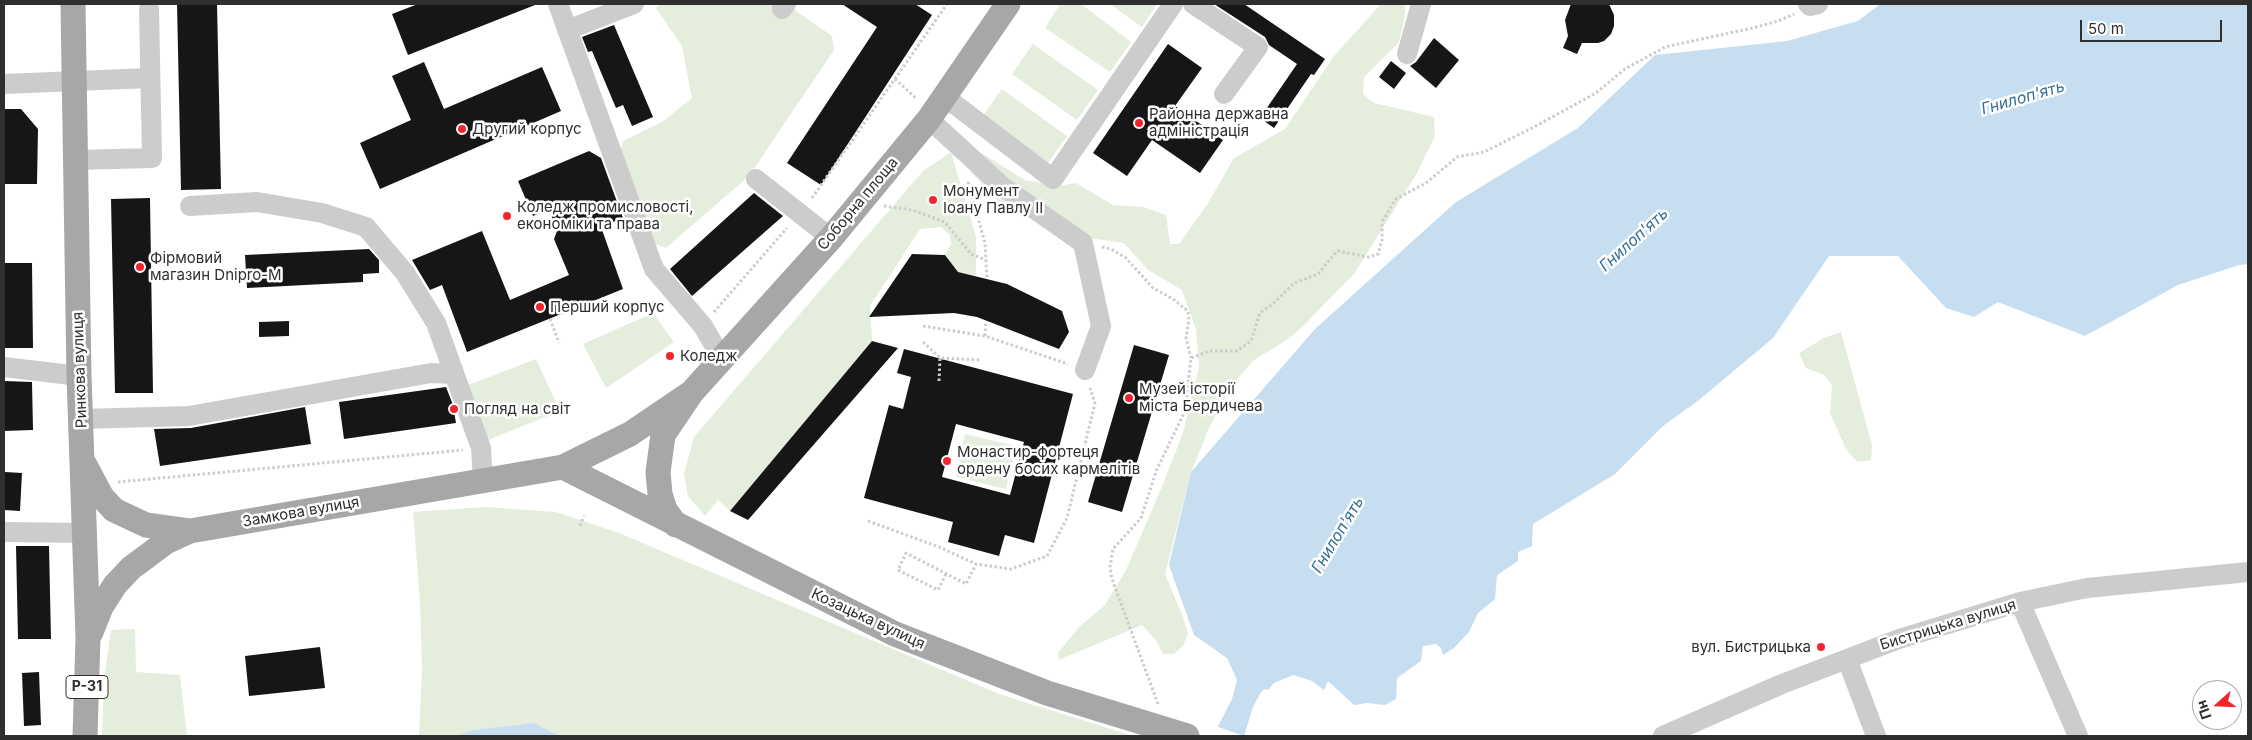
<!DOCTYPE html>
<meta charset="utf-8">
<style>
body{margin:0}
#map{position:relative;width:2252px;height:740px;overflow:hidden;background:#fff;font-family:Inter,sans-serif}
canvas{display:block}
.frame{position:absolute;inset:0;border:5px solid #2f2f2f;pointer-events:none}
.north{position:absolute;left:2192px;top:680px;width:50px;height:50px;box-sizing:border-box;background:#fff;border:1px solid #acacac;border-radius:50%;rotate:250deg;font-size:14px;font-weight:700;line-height:20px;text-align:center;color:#2f2f2f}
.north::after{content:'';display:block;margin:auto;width:18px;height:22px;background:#f4242f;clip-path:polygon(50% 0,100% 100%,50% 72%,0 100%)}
.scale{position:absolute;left:2080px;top:20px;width:142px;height:22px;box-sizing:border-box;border:2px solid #2f2f2f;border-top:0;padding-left:6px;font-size:15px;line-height:18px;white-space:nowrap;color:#2f2f2f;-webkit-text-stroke:4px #fff;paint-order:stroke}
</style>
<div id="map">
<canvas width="2252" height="740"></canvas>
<div class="frame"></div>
<div class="north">Пн</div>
<div class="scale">50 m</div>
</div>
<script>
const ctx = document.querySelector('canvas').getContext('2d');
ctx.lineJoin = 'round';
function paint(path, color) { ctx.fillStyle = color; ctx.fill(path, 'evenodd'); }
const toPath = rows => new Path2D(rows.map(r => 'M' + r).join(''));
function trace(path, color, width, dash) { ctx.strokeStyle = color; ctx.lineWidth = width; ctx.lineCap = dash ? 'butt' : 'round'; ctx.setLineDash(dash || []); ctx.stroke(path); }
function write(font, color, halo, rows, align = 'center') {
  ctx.font = font + ' Inter,sans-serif'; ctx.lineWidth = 5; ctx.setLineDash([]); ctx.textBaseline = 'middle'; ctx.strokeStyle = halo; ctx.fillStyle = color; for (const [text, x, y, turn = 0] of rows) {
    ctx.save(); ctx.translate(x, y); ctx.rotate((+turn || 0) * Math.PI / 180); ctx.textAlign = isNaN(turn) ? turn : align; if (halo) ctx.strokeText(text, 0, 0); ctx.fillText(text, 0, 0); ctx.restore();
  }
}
paint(toPath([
 [659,4,786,4,832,36,834,50,749,176,666,248,655,244,619,158,623,141,662,122,692,98,682,46,656,8],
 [1060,4,1081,4,1131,42,1110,72,1045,28],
 [1110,4,1157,4,1142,27],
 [1381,4,1405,4,1405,17,1399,42,1364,77,1363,94,1374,103,1434,117,1435,136,1417,173,1354,274,1300,329,1285,341,1254,360,1231,386,1209,428,1191,472,1165,574,1183,617,1188,634,1183,646,1174,654,1163,654,1156,640,1142,625,1059,660,1058,653,1078,628,1105,605,1126,570,1161,489,1183,433,1199,367,1196,329,1182,290,1148,270,1124,243,1096,239,1060,239,1054,232,1061,215,1049,207,1025,218,1003,207,970,171,983,154,1025,180,1058,186,1076,183,1113,205,1143,207,1166,215,1170,244,1179,244,1207,205,1234,158,1285,129,1334,56],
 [1033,44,1098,90,1077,120,1012,74],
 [1002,89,1067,136,1048,163,982,117],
 [951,152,976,237,976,276,958,272,945,255,951,244,950,235,941,227,920,229,870,306,872,341,730,511,718,500,705,516,688,496,684,474,694,437,923,171],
 [653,313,674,342,606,388,583,344],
 [1841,332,1872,445,1871,460,1857,462,1846,449,1830,413,1832,385,1824,375,1806,368,1799,353,1824,338],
 [536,359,560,411,483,442,463,387],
 [965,434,1016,446,1006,489,956,477],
 [486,507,556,512,619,533,999,694,1133,736,560,736,534,723,472,730,457,736,419,736,422,668,420,602,413,512],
 [135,629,136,672,180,675,187,736,102,736,104,679,111,630]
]), '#e5eddc');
paint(toPath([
 [1880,4,2248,4,2248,264,2239,265,2178,285,2085,336,1998,302,1974,317,1946,308,1898,256,1829,256,1773,338,1699,400,1663,426,1615,474,1533,524,1532,546,1518,552,1518,561,1497,575,1495,599,1478,613,1469,632,1454,648,1443,655,1441,648,1436,644,1423,646,1421,661,1397,678,1396,699,1385,705,1367,703,1354,705,1328,681,1324,690,1312,681,1293,675,1274,683,1268,690,1264,689,1261,692,1253,707,1244,736,1213,736,1232,699,1237,680,1227,658,1194,635,1169,565,1191,472,1315,329,1456,202,1578,128,1655,55,1787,41,1858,21],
 [534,723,560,736,457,736,472,730]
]), '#c6deef');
paint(toPath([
 [1215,726,1244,736,1211,736]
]), '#fff');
paint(toPath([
 [177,4,217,4,221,189,181,190],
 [418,4,535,4,535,5,408,55,392,14],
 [842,4,915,4,932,15,821,185,787,163,877,27],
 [1214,4,1244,4,1325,59,1314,75,1311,74,1274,128,1260,118,1297,64,1269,45,1265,37],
 [1571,4,1609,4,1614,15,1614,26,1611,34,1604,41,1598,43,1582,43,1577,54,1563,48,1568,36,1565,20],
 [614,25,653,117,632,126,623,105,616,108,592,51,588,52,582,37],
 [1434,38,1459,60,1436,88,1410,66,1416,62],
 [1168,44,1202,68,1175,106,1223,140,1200,173,1152,140,1127,176,1093,153],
 [1391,61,1406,73,1394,89,1379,77],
 [424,62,444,109,542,67,561,111,380,189,360,143,411,120,392,76],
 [4,109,21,109,38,129,37,184,4,184],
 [589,151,601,158,623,218,601,227,623,289,467,352,442,285,430,290,412,260,482,231,510,300,569,275,554,239,557,231,549,209,533,216,518,181],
 [754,193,783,216,692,296,670,269],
 [150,198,153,393,115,393,111,199],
 [369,249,379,260,379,273,363,274,363,282,247,288,245,255],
 [912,254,945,255,958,272,1007,284,1062,311,1069,332,1059,349,977,317,954,313,869,317],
 [4,263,32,263,33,348,4,348],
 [289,321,289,336,259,337,259,322],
 [872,341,898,348,748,520,730,511],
 [1134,345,1169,355,1122,512,1088,502],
 [904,349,1073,394,1034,543,1005,535,999,556,948,542,953,522,864,498,889,405,903,409,911,377,897,373],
 [956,424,1024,442,1010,495,942,477],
 [4,381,32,382,33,430,4,431],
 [446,387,453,405,456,423,344,439,339,402],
 [305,407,311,444,160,466,154,429,191,428],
 [5,472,22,473,20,511,4,510],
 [16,546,49,546,51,639,18,639],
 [320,647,325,688,249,696,245,656],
 [39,672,41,725,24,726,22,673]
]), '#161616');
trace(toPath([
 [895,79,917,99],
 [968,182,985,243,987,279],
 [812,198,947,4],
 [884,206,912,210,945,222,971,254,986,260],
 [1102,247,1111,249,1126,258,1153,288,1173,299,1188,311,1189,320,1186,338,1191,358],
 [714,312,787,228],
 [550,319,559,343],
 [923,326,985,336,1068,364],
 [985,336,986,321],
 [923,342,940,358,981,360],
 [939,381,940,358],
 [118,482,463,450],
 [868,521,939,547,976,564,1011,569,1047,556,1067,518,1095,403,1090,388],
 [580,526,584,516],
 [946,574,938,590,898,570,906,553,966,584,976,564],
 [1158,704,1112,579,1110,567,1113,549,1141,518,1157,469,1185,411,1191,358,1209,351,1237,351,1251,341,1260,313,1274,303,1294,283,1318,274,1337,251,1369,257,1378,254,1382,240,1382,222,1396,199,1426,183,1457,157,1484,152,1534,127,1596,93,1625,69,1665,47,1753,28,1778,21,1794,14]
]), '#ccc', 3, [2.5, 2.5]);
trace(toPath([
 [558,4,654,269,703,326,722,359],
 [1193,4,1258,47,1224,94],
 [1808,4,1810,6,1818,4],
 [782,9,786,4],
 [567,30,634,4],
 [1407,54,1421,4],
 [4,84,150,78],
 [945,97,1053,179,1173,4],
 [929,119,1003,187,1083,243,1101,326,1085,370],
 [75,160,152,158,149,9],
 [756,179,831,238],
 [190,206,257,202,322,213,366,227,405,273,436,323,481,448,483,481],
 [4,367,79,376],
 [82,419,189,416,431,373,454,374],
 [4,532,85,533],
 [2020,602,2078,736],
 [1847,659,1876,736],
 [1663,736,1782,684,1899,639,2020,602,2087,588,2248,572]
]), '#ccc', 20);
trace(toPath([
 [73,4,79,376,88,638,85,736],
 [85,465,102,497,114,510,146,525,189,531],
 [563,467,895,634,1047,693,1187,736],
 [676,525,665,510,660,494,658,472,663,435,692,392,831,238,929,119,1008,4],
 [91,632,101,607,115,585,131,568,166,542,190,531,563,467,630,434,692,392]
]), '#a7a7a7', 25);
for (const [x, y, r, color] of [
 [1139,123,5,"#f4242f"],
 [462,129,5,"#f4242f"],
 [933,200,5,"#f4242f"],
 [507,216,5,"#f4242f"],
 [140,267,5,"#f4242f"],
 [540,307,5,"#f4242f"],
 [670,356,5,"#f4242f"],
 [1129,398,5,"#f4242f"],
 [454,409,5,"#f4242f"],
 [947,461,5,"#f4242f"],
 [1821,647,5,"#f4242f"]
]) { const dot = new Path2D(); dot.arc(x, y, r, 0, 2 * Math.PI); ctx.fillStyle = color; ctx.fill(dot); trace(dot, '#fff', 2); }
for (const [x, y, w] of [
 [87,687,42]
]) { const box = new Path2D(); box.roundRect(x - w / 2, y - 11.5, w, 23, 4); ctx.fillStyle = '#fff'; ctx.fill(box); trace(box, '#2f2f2f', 1); }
write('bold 14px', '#2f2f2f', null, [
 ["Р-31",87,687]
]);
write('15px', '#2f2f2f', '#fff', [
 ["Районна державна",1149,114],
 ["адміністрація",1149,131],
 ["Другий корпус",472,129],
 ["Монумент",943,191],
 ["Іоану Павлу ІІ",943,208],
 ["Коледж промисловості,",517,207],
 ["економіки та права",517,224],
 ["Фірмовий",150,258],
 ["магазин Dnipro-M",150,275],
 ["Перший корпус",550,307],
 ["Коледж",680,356],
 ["Музей історії",1139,389],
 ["міста Бердичева",1139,406],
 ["Погляд на світ",464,409],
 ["Монастир-фортеця",957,452],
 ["ордену босих кармелітів",957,469],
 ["вул. Бистрицька",1811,647,"right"]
], 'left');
write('15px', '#2f2f2f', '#fff', [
 ["Соборна площа",858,204,-50],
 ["Ринкова вулиця",80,370,-92],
 ["Замкова вулиця",301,512,-10],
 ["Козацька вулиця",868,619,25],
 ["Бистрицька вулиця",1948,625,-17]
]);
write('italic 16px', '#367098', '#fff', [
 ["Гнилоп'ять",2023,98,-16],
 ["Гнилоп'ять",1634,240,-42],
 ["Гнилоп'ять",1338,535,-59]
]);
</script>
